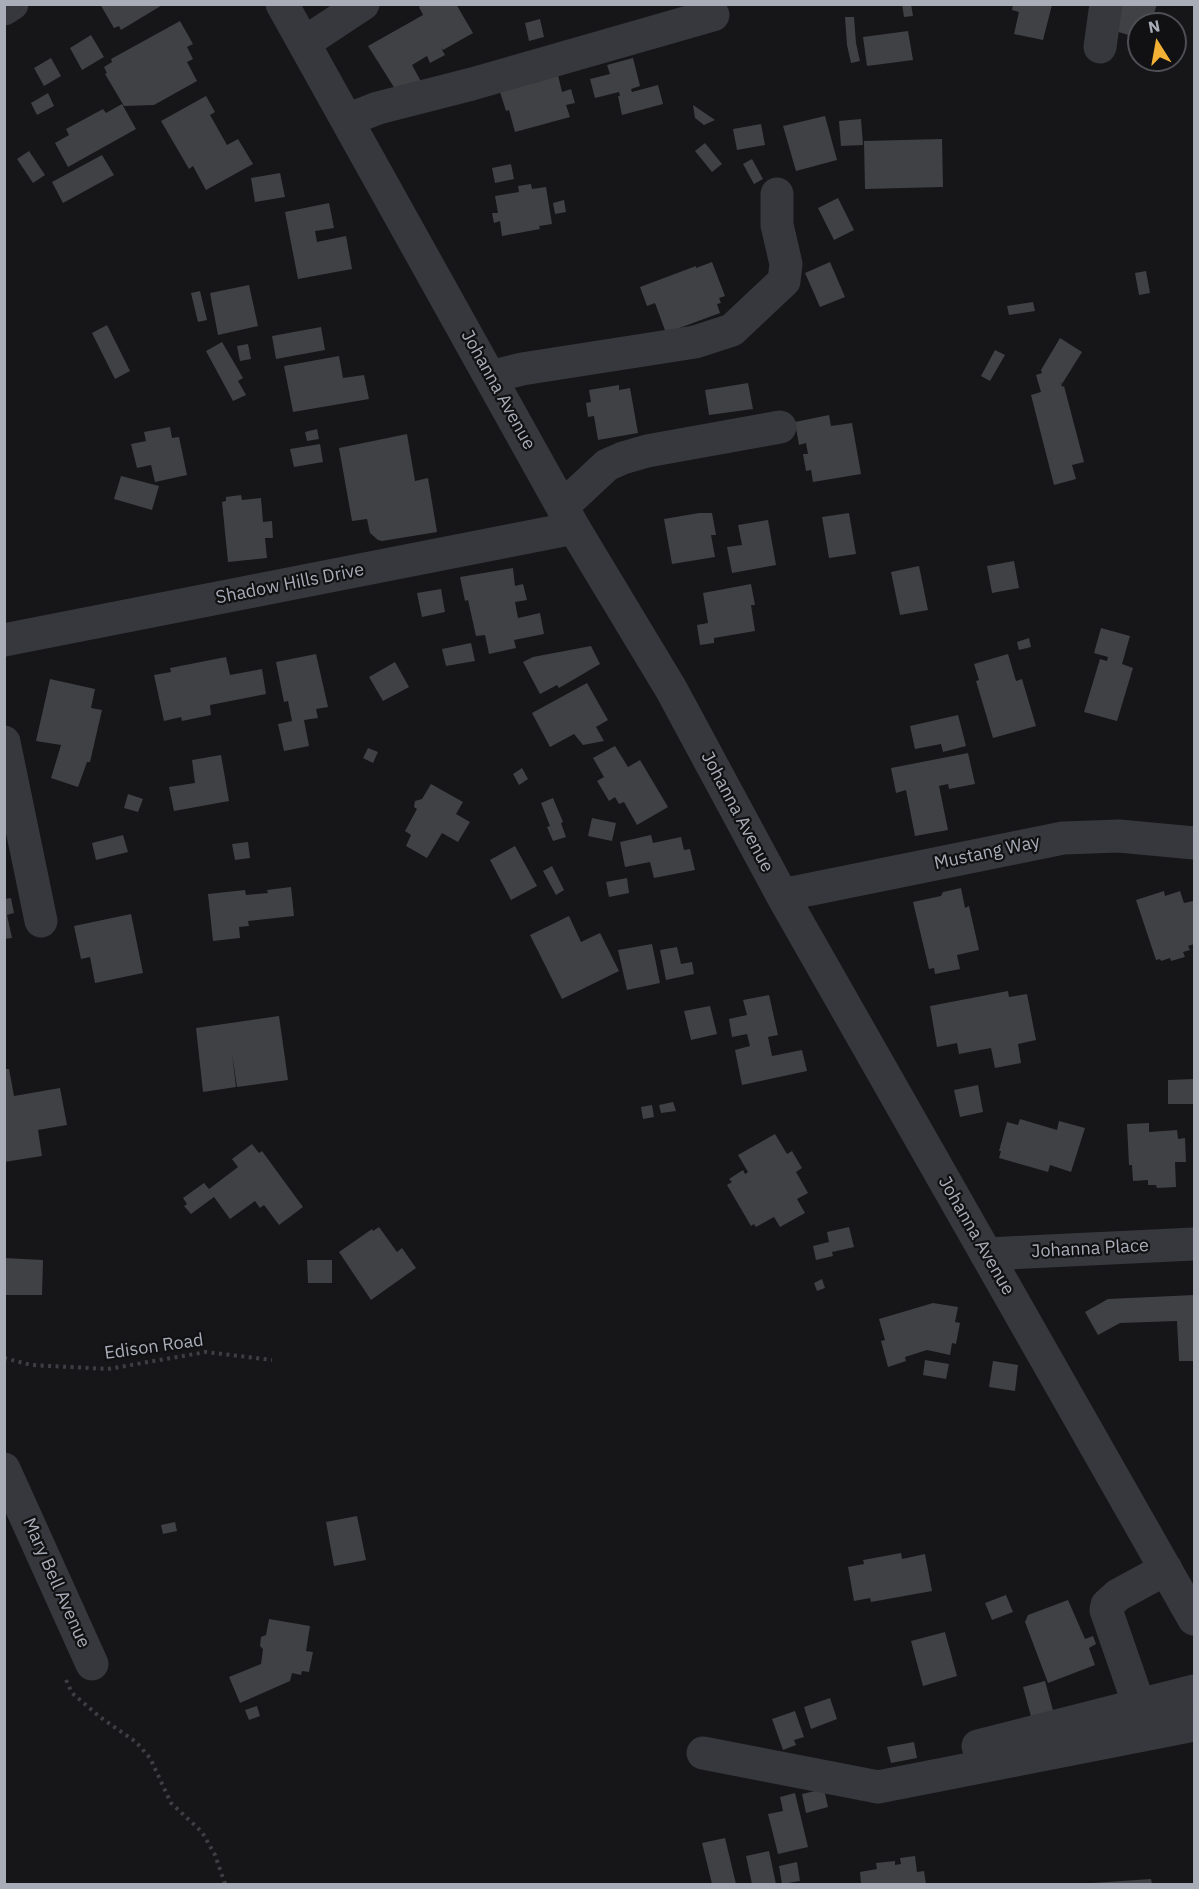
<!DOCTYPE html>
<style>
body{margin:0}
#map{position:relative;width:1199px;height:1889px;overflow:hidden;background:#161618;font-family:"IBM Plex Sans",sans-serif}
canvas{display:block}
.frame{position:absolute;inset:0;border:6px solid #a8adb8;pointer-events:none}
.north{position:absolute;left:1127px;top:12px;width:60px;height:60px;box-sizing:border-box;background:#111113;border:2px solid #4d4f55;border-radius:50%;rotate:349deg;font-size:16px;font-weight:700;line-height:24px;text-align:center;color:#a8adb8}
.north::after{content:'';display:block;margin:auto;width:21px;height:27px;background:#f2b134;clip-path:polygon(50% 0,100% 100%,50% 72%,0 100%)}
</style>
<div id="map">
<canvas width="1199" height="1889"></canvas>
<div class="frame"></div>
<div class="north">N</div>
</div>
<script>
const ctx = document.querySelector('canvas').getContext('2d');
ctx.lineJoin = 'round';
function paint(path, color) { ctx.fillStyle = color; ctx.fill(path, 'evenodd'); }
const toPath = rows => new Path2D(rows.map(r => 'M' + r).join(''));
function trace(path, color, width, dash) { ctx.strokeStyle = color; ctx.lineWidth = width; ctx.lineCap = dash ? 'butt' : 'round'; ctx.setLineDash(dash || []); ctx.stroke(path); }
function write(font, color, halo, rows, align = 'center') {
  ctx.font = font + ' "IBM Plex Sans",sans-serif'; ctx.lineWidth = 4.5; ctx.setLineDash([]); ctx.textBaseline = 'middle'; ctx.strokeStyle = halo; ctx.fillStyle = color; for (const [text, x, y, turn = 0] of rows) {
    ctx.save(); ctx.translate(x, y); ctx.rotate((+turn || 0) * Math.PI / 180); ctx.textAlign = isNaN(turn) ? turn : align; if (halo) ctx.strokeText(text, 0, 0); ctx.fillText(text, 0, 0); ctx.restore();
  }
}
paint(toPath([
 [100,4,164,4,121,30,119,26,114,28],
 [422,4,456,4,473,33,443,50,441,48,445,55,430,63,427,56,412,65,424,87,402,100,368,46,423,15,419,7],
 [902,4,911,4,913,16,904,17],
 [1118,4,1157,4,1153,17,1145,15,1142,24,1139,24,1138,38,1109,29],
 [1013,5,1052,5,1043,40,1014,34,1019,12,1012,10],
 [845,17,854,17,856,43,860,61,851,63,847,45],
 [540,19,544,37,529,41,525,23],
 [180,21,193,44,187,47,193,59,187,62,197,81,154,105,124,106,105,74,107,73,104,67,112,62,111,59],
 [908,31,913,60,867,66,863,37],
 [91,35,104,57,82,70,70,48],
 [51,58,61,76,44,86,34,68],
 [633,58,640,86,631,89,632,92,658,85,663,104,622,115,618,96,620,96,619,92,595,98,590,79,610,74,607,65],
 [558,75,562,92,571,89,575,103,566,105,570,117,515,132,509,110,506,111,500,92],
 [48,93,54,106,37,115,31,103],
 [206,96,215,112,210,115,227,145,238,139,253,164,206,190,193,166,189,169,161,121],
 [122,104,136,129,68,167,55,143,69,135,66,129,103,109,106,113],
 [693,105,715,120,704,125,695,118],
 [825,116,837,160,796,171,783,126],
 [861,119,863,145,841,146,839,121],
 [761,124,765,145,737,150,733,129],
 [942,139,943,187,865,189,864,141],
 [705,143,722,164,712,172,695,151],
 [29,151,45,175,33,183,17,159],
 [102,155,114,175,63,203,52,182],
 [752,159,763,179,754,184,743,164],
 [511,164,514,179,495,183,492,168],
 [280,173,285,197,255,202,251,178],
 [531,184,532,189,546,187,552,224,539,226,540,229,502,236,500,221,494,223,492,213,498,213,495,196,519,192,518,186],
 [838,198,854,230,834,240,818,208],
 [564,200,566,212,555,214,553,203],
 [329,203,334,228,315,231,317,242,346,236,352,269,298,279,285,212],
 [712,262,725,296,719,298,721,303,717,304,720,313,666,333,655,303,647,306,640,287,696,266,696,268],
 [830,262,845,297,820,307,805,273],
 [1146,271,1150,293,1139,295,1135,273],
 [249,285,258,326,218,335,210,293],
 [200,291,207,320,198,322,191,293],
 [1033,302,1035,311,1009,315,1007,306],
 [107,325,130,371,115,379,92,333],
 [321,327,325,350,276,359,272,336],
 [1060,338,1082,352,1062,384,1061,382,1062,387,1064,386,1084,462,1072,465,1076,479,1054,485,1031,395,1041,392,1036,375,1042,373,1041,370],
 [222,342,243,378,238,381,246,395,233,401,206,351],
 [248,344,251,359,240,361,237,346],
 [995,350,1005,355,990,381,981,376],
 [339,356,343,378,364,375,369,399,293,412,284,366],
 [748,383,753,409,709,415,705,390],
 [619,385,619,390,630,388,638,433,598,440,594,416,588,417,586,403,591,402,589,390],
 [829,415,831,426,852,423,861,474,813,482,811,470,806,471,803,454,808,454,806,443,799,445,795,422],
 [170,427,172,438,179,437,187,475,155,482,151,465,137,468,131,444,146,441,144,432],
 [317,429,319,439,307,441,305,432],
 [407,434,415,481,428,478,437,532,382,541,378,540,370,533,367,519,352,521,339,448],
 [320,444,323,462,294,467,290,449],
 [121,476,159,486,152,510,114,499],
 [241,495,242,500,261,498,263,522,272,521,273,538,265,538,267,558,228,562,222,502,226,501,226,497],
 [699,513,712,513,716,535,711,535,715,557,672,564,664,519],
 [849,513,856,554,829,558,822,517],
 [768,520,776,565,732,573,727,547,742,545,738,525],
 [1014,561,1019,588,992,593,987,566],
 [919,566,928,610,900,615,891,572],
 [513,568,515,586,523,584,527,600,515,602,518,618,540,613,544,634,514,640,516,648,489,654,485,635,476,636,468,600,465,601,460,577],
 [751,584,755,605,751,605,755,631,714,638,714,643,700,645,697,625,708,623,703,593],
 [441,589,445,612,422,617,417,593],
 [1101,628,1130,636,1122,664,1133,668,1117,721,1084,712,1100,659,1107,661,1108,657,1094,653],
 [1029,638,1031,647,1019,650,1017,642],
 [471,643,475,661,446,666,442,649],
 [591,646,600,664,559,688,557,685,540,694,523,662,533,657],
 [316,654,328,707,316,709,318,718,304,720,309,746,284,751,278,724,292,721,288,701,284,702,276,662],
 [1008,654,1016,681,1022,679,1036,726,993,738,976,681,979,680,974,664],
 [226,657,230,675,262,669,266,694,210,705,211,715,182,721,181,717,164,721,154,675,171,672,170,668],
 [395,662,409,687,383,701,369,677],
 [50,679,95,689,91,708,102,710,90,762,87,762,78,787,51,778,61,745,36,741],
 [587,683,608,720,596,727,604,741,583,745,574,734,550,747,532,713],
 [958,715,966,746,943,752,941,744,915,749,910,726],
 [615,746,628,767,640,760,668,807,637,825,624,802,619,804,615,797,609,801,597,781,604,777,593,758],
 [368,748,378,752,373,763,363,758],
 [968,753,975,784,949,789,948,784,939,786,948,830,915,836,906,790,896,793,891,768],
 [221,755,229,801,174,811,169,787,195,783,192,760],
 [522,768,528,779,519,785,513,774],
 [431,784,463,802,456,814,470,822,458,842,442,833,427,858,406,846,411,835,405,831,417,809,414,807,415,801,422,799],
 [128,794,143,799,138,812,124,808],
 [553,798,563,822,561,823,566,837,553,841,547,827,550,826,541,803],
 [592,818,616,823,612,841,588,836],
 [123,835,128,852,96,860,92,843],
 [651,835,653,843,681,837,684,850,690,849,695,870,654,878,650,862,625,867,620,842],
 [248,842,250,858,235,860,232,844],
 [515,846,537,886,511,900,490,860],
 [552,866,564,890,556,895,543,871],
 [627,878,629,893,609,897,606,882],
 [291,887,294,916,248,921,249,926,239,927,240,938,213,941,208,894,245,890,246,895,268,893,267,890],
 [961,888,965,908,969,906,979,950,957,955,960,969,935,974,934,968,929,969,913,902,941,896,943,892],
 [1164,891,1165,896,1180,891,1184,903,1193,901,1194,944,1188,946,1190,950,1183,952,1185,957,1171,961,1170,958,1161,961,1160,959,1156,960,1136,900],
 [11,898,14,913,7,915,12,938,4,939,4,899],
 [131,914,143,973,95,983,90,957,81,959,74,926],
 [569,916,581,942,600,933,619,971,562,999,530,935],
 [652,944,660,983,627,990,618,950],
 [677,947,681,964,692,962,694,974,666,980,660,950],
 [1008,991,1009,997,1027,994,1036,1040,1018,1044,1021,1063,995,1068,991,1048,959,1054,957,1043,937,1047,930,1006],
 [769,995,778,1035,768,1037,772,1056,802,1050,807,1071,742,1085,735,1050,750,1046,747,1034,732,1037,729,1019,747,1015,743,1000],
 [710,1006,717,1034,691,1040,684,1011],
 [279,1016,288,1080,237,1087,232,1053,236,1087,203,1092,196,1028],
 [4,1069,9,1069,14,1096,60,1088,67,1125,38,1130,42,1156,4,1162],
 [1194,1079,1194,1104,1168,1104,1168,1080],
 [978,1085,983,1112,960,1117,954,1090],
 [673,1102,676,1111,661,1113,659,1105],
 [652,1105,654,1117,643,1119,641,1107],
 [1020,1119,1057,1130,1059,1121,1085,1128,1071,1172,1050,1165,1048,1172,999,1158,1001,1151,999,1151,1007,1122,1018,1125],
 [1149,1123,1149,1132,1177,1130,1178,1139,1185,1138,1186,1162,1175,1162,1176,1187,1157,1188,1156,1185,1148,1185,1148,1180,1133,1181,1132,1165,1129,1165,1127,1124],
 [775,1134,787,1154,792,1151,802,1168,796,1172,808,1193,797,1199,805,1213,780,1227,774,1217,756,1227,754,1224,751,1226,727,1185,732,1182,729,1179,743,1170,745,1174,748,1172,738,1155],
 [252,1144,259,1153,262,1151,303,1207,279,1225,264,1205,260,1208,255,1201,230,1219,214,1197,191,1214,184,1206,187,1204,183,1198,204,1183,209,1189,238,1167,232,1159],
 [379,1227,397,1252,402,1248,416,1268,371,1300,339,1252,372,1229,373,1231],
 [849,1227,854,1247,832,1252,833,1256,816,1260,813,1246,829,1242,827,1232],
 [4,1258,43,1260,42,1295,4,1295],
 [307,1260,332,1260,332,1283,308,1283],
 [822,1279,825,1288,817,1291,814,1283],
 [1194,1295,1194,1361,1179,1361,1177,1321,1120,1323,1098,1335,1085,1312,1108,1299],
 [933,1303,958,1307,955,1322,960,1323,956,1344,952,1343,950,1355,927,1350,905,1357,906,1361,888,1367,881,1341,885,1340,879,1319],
 [925,1360,949,1364,946,1379,923,1375],
 [993,1361,1018,1365,1015,1391,989,1387],
 [357,1516,366,1560,334,1566,326,1522],
 [175,1522,177,1531,163,1534,161,1525],
 [901,1553,902,1559,925,1554,932,1591,871,1602,870,1598,854,1601,848,1567,864,1564,863,1560],
 [1006,1595,1013,1612,992,1620,985,1603],
 [1068,1600,1085,1639,1093,1636,1096,1644,1089,1648,1095,1665,1048,1683,1025,1622,1028,1615],
 [269,1619,310,1626,306,1651,313,1652,309,1672,302,1671,301,1675,292,1673,290,1681,240,1703,229,1677,261,1664,263,1649,260,1646,261,1637,266,1635],
 [945,1632,957,1676,923,1686,911,1641],
 [1045,1681,1054,1714,1032,1720,1023,1687],
 [830,1698,837,1719,811,1729,804,1707],
 [257,1706,260,1716,249,1720,245,1710],
 [795,1711,804,1737,794,1740,796,1745,783,1750,772,1719],
 [914,1742,917,1758,891,1763,887,1747],
 [824,1789,828,1807,806,1813,802,1794],
 [795,1793,808,1847,778,1854,768,1814,783,1811,780,1797],
 [725,1838,736,1884,712,1884,702,1843],
 [769,1851,776,1884,752,1884,746,1856],
 [915,1856,917,1872,924,1871,926,1884,861,1884,860,1872,877,1869,876,1863,895,1861,895,1865,901,1864,900,1858],
 [797,1862,800,1881,782,1884,779,1866],
 [1151,1879,1152,1884,1092,1884,1092,1883]
]), '#404145');
trace(toPath([
 [4,1358,31,1365,108,1369,206,1352,272,1360],
 [66,1680,72,1693,100,1717,136,1742,150,1758,171,1803,202,1832,215,1855,225,1884]
]), '#3d3f44', 4, [3, 4.5]);
trace(toPath([
 [282,4,574,528,671,689,782,895,1194,1619],
 [4,9,12,4],
 [304,43,363,4],
 [1100,47,1106,4],
 [347,120,378,108,472,84,713,15],
 [490,377,522,369,695,342,732,330,784,281,786,264,777,225,777,194],
 [563,506,607,465,623,458,647,451,780,427],
 [4,640,574,528],
 [4,742,41,921],
 [782,895,1063,838,1119,836,1194,843],
 [986,1254,1194,1244],
 [4,1469,92,1664],
 [1139,1705,1106,1610,1107,1605,1118,1595,1166,1569],
 [978,1746,1194,1691],
 [703,1753,878,1787,1194,1725]
]), '#37383d', 33);
write('18px', '#a8adb8', '#111113', [
 ["Johanna Avenue",498,390,61],
 ["Shadow Hills Drive",290,584,-11],
 ["Johanna Avenue",737,812,62],
 ["Mustang Way",987,853,-12],
 ["Johanna Avenue",976,1236,60],
 ["Johanna Place",1090,1249,-3],
 ["Edison Road",154,1347,-8],
 ["Mary Bell Avenue",56,1583,66]
]);
</script>
